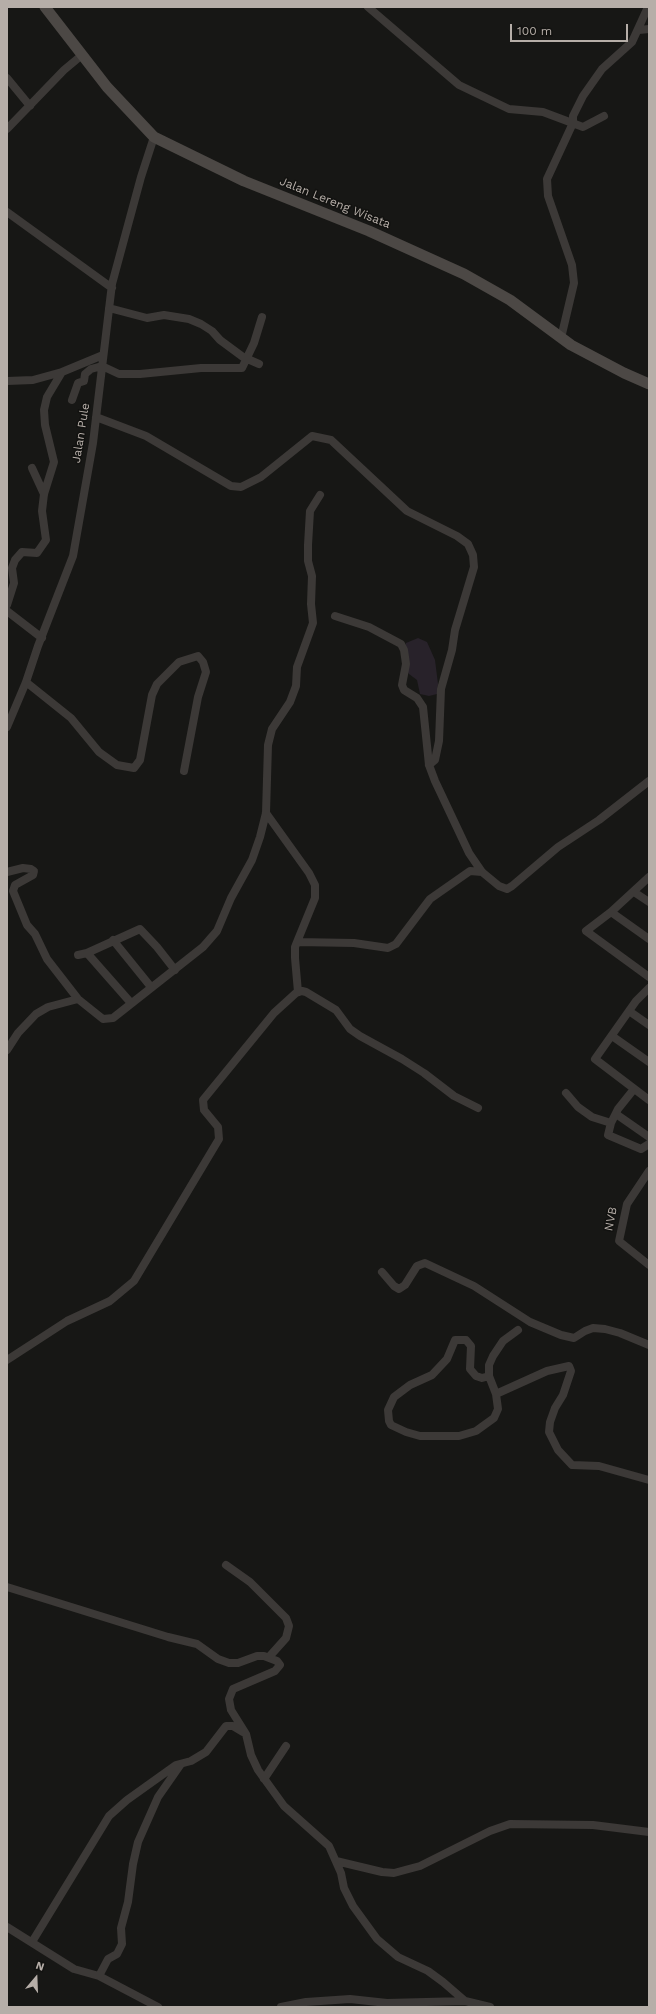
<!DOCTYPE html>
<style>
body{margin:0}
#map{position:relative;width:656px;height:2014px;overflow:hidden;background:#171715;font-family:"Work Sans",sans-serif}
canvas{display:block}
.frame{position:absolute;inset:0;border:8px solid #b6aea8;pointer-events:none}
.north{position:absolute;left:16px;top:1958px;width:40px;height:40px;-webkit-text-stroke:3px #121210;paint-order:stroke;rotate:19deg;font-size:11px;font-weight:700;line-height:16px;text-align:center;color:#b6aea8}
.north::after{content:'';display:block;margin:auto;width:14px;height:18px;background:#b6aea8;clip-path:polygon(50% 0,100% 100%,50% 72%,0 100%)}
.scale{position:absolute;left:510px;top:24px;width:118px;height:18px;box-sizing:border-box;border:2px solid #b6aea8;border-top:0;padding-left:5px;font-size:12px;line-height:14px;white-space:nowrap;color:#b6aea8;-webkit-text-stroke:3px #121210;paint-order:stroke}
</style>
<div id="map">
<canvas width="656" height="2014"></canvas>
<div class="frame"></div>
<div class="north">N</div>
<div class="scale">100 m</div>
</div>
<script>
const ctx = document.querySelector('canvas').getContext('2d');
ctx.lineJoin = 'round';
function paint(path, color) { ctx.fillStyle = color; ctx.fill(path, 'evenodd'); }
const toPath = rows => new Path2D(rows.map(r => 'M' + r).join(''));
function trace(path, color, width, dash) { ctx.strokeStyle = color; ctx.lineWidth = width; ctx.lineCap = dash ? 'butt' : 'round'; ctx.setLineDash(dash || []); ctx.stroke(path); }
function write(font, color, halo, rows, align = 'center') {
  ctx.font = font + ' "Work Sans",sans-serif'; ctx.lineWidth = 3; ctx.setLineDash([]); ctx.textBaseline = 'middle'; ctx.strokeStyle = halo; ctx.fillStyle = color; for (const [text, x, y, turn = 0] of rows) {
    ctx.save(); ctx.translate(x, y); ctx.rotate((+turn || 0) * Math.PI / 180); ctx.textAlign = isNaN(turn) ? turn : align; if (halo) ctx.strokeText(text, 0, 0); ctx.fillText(text, 0, 0); ctx.restore();
  }
}
paint(toPath([
 [418,638,427,642,435,660,438,684,437,694,429,696,420,694,417,680,409,674,403,664,406,643]
]), '#28222a');
trace(toPath([
 [368,7,459,85,509,109,543,112,583,127,604,116],
 [639,30,649,29],
 [7,78,30,106],
 [7,129,64,70,82,55],
 [7,212,112,288],
 [109,308,147,318,164,315,189,319,201,324,212,331,220,340,243,357,259,364],
 [561,338,574,283,572,265,548,196,547,179,573,123,573,116,583,96,602,69,632,42,648,7],
 [7,381,33,380,62,372],
 [72,400,78,383,84,381,85,374,91,369,102,366,119,374,140,374,201,368,242,368,254,343,262,317],
 [96,417,146,436,231,486,241,487,261,477,312,436,331,440,407,511,457,536,468,544,473,555,474,567,455,630,452,650,441,689,439,741,435,760,429,765],
 [32,468,44,494],
 [7,605,14,583,12,568,15,560,22,552,37,553,46,540,42,511,44,494,54,462,45,425,44,410,47,397,62,372,103,355],
 [7,611,42,638],
 [335,616,369,627,401,644,404,650,406,664,402,685,404,690,417,698,423,707,429,765,435,781,469,853,482,872,499,886,507,889,512,886,558,847,599,820,649,781],
 [26,682,71,718,99,752,117,765,134,768,140,760,152,695,157,684,179,662,198,656,203,662,206,672,198,697,184,771],
 [7,727,26,682,38,646,73,556,93,443,112,284,141,177,154,137],
 [266,813,309,873,315,885,315,898,297,942],
 [7,872,23,868,31,869,34,871,33,875,15,885,13,891,27,925,35,934,47,959,78,999,103,1019,113,1018,203,947,217,931,231,898,252,860,260,837,266,813,268,745,272,729,290,702,296,686,297,667,313,623,311,604,312,576,308,561,308,545,310,511,320,495],
 [649,877,611,912,586,931,649,977],
 [634,892,649,902],
 [611,912,649,939],
 [113,940,151,987],
 [87,953,131,1003],
 [78,955,87,953,140,929,157,947,175,970],
 [649,988,636,1001,595,1059,649,1100],
 [298,992,295,958,295,947,297,942,354,943,388,948,396,944,430,899,470,871,482,872],
 [629,1011,649,1025],
 [612,1036,649,1062],
 [7,1050,18,1033,36,1014,48,1007,78,999],
 [634,1089,618,1109,611,1123,608,1135,641,1149,649,1144],
 [566,1093,578,1107,592,1117,611,1123],
 [616,1114,649,1137],
 [649,1171,627,1204,619,1241,649,1265],
 [382,1272,394,1286,399,1289,405,1285,417,1266,425,1263,474,1286,530,1322,561,1335,574,1338,585,1331,593,1328,605,1329,620,1333,649,1345],
 [7,1360,67,1321,110,1301,134,1281,219,1139,218,1127,204,1110,203,1100,274,1013,296,993,302,991,306,992,336,1010,350,1029,360,1036,402,1059,424,1073,454,1096,478,1108],
 [489,1376,489,1365,493,1356,503,1341,518,1330],
 [496,1394,489,1376,482,1378,476,1376,470,1369,471,1346,466,1340,455,1340,447,1359,432,1375,410,1385,394,1397,388,1410,389,1421,391,1425,406,1432,420,1436,459,1436,476,1431,494,1418,498,1409,496,1394,547,1371,569,1366,571,1371,563,1395,555,1408,550,1422,549,1432,558,1450,572,1465,599,1466,649,1480],
 [226,1565,250,1582,286,1618,289,1626,286,1638,269,1657],
 [7,1587,168,1637,197,1644,218,1659,229,1663,238,1663,257,1656,264,1656,277,1661,280,1665,275,1671,233,1689,229,1699,231,1710,246,1734,251,1755,258,1770,284,1806,329,1846,341,1873,344,1888,353,1906,377,1939,398,1957,428,1971,443,1982,465,2001,490,2007],
 [264,1779,286,1746],
 [336,1861,382,1872,394,1873,405,1870,420,1866,490,1831,510,1824,593,1825,649,1832],
 [7,1927,74,1969,99,1976,158,2007],
 [32,1942,109,1816,127,1800,176,1765,191,1761,206,1752,226,1726,233,1726,243,1732],
 [99,1976,108,1959,117,1954,122,1944,121,1928,128,1902,133,1864,138,1842,158,1797,181,1764],
 [281,2007,306,2002,350,1999,387,2003,465,2001]
]), '#3c3937', 8);
trace(toPath([
 [45,7,107,87,154,137,244,181,369,231,464,274,510,300,571,345,624,373,649,384]
]), '#4c4845', 11);
write('12px', '#b6aea8', '#121210', [
 ["Jalan Lereng Wisata",335,203,22],
 ["Jalan Pule",81,433,-81],
 ["NVB",611,1219,-78]
]);
</script>
